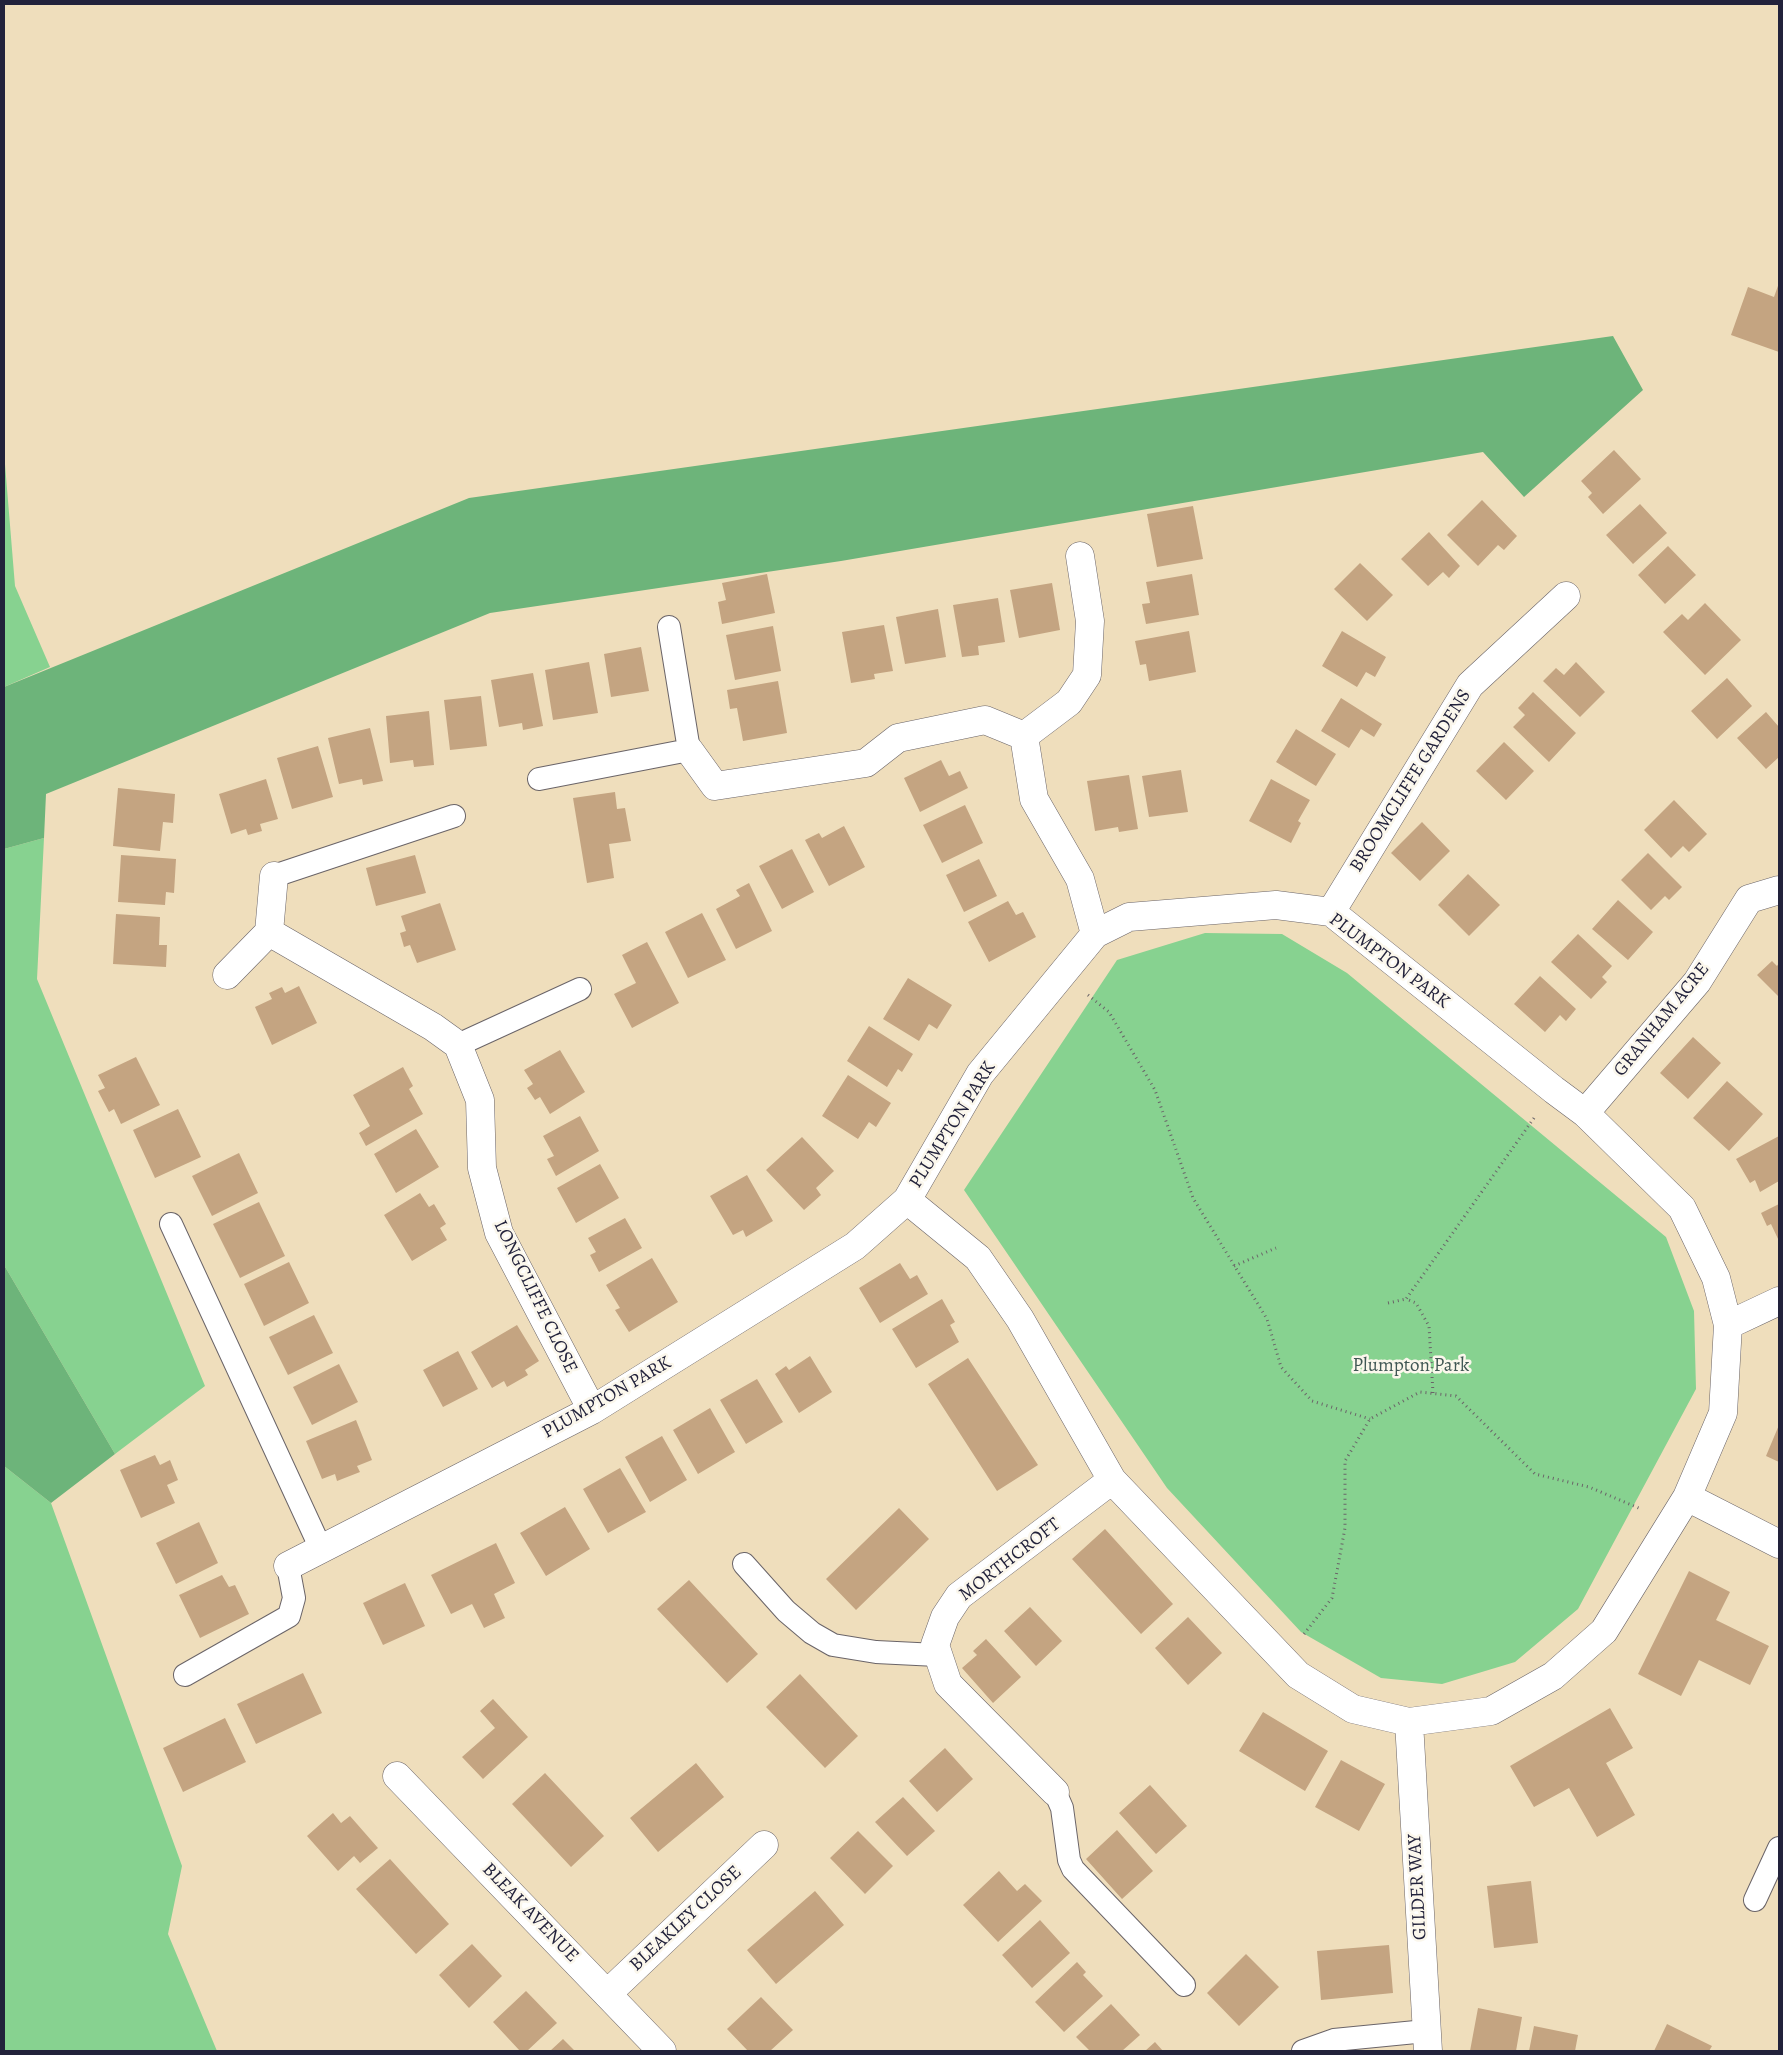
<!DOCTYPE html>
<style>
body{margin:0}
#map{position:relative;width:1783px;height:2055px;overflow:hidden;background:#efdebc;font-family:Alegreya,serif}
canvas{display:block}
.frame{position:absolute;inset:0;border:5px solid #22223b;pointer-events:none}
</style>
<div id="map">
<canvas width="1783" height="2055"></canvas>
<div class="frame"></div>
</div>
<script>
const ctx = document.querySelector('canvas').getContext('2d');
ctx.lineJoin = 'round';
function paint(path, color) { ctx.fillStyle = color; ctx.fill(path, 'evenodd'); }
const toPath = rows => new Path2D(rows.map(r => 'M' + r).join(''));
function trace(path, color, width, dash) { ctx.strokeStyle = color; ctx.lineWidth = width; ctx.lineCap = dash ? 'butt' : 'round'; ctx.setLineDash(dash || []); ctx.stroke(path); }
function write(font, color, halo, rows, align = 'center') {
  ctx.font = font + ' Alegreya,serif'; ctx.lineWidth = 5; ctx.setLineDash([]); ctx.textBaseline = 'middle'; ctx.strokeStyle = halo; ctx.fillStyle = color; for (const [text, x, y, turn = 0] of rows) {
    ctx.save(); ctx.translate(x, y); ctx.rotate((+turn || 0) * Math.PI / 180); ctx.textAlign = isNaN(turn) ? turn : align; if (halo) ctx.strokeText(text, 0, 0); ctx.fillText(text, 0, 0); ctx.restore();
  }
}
paint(toPath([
 [4,452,15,586,50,667,4,687],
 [44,838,37,979,205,1386,115,1454,4,1265,4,849],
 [1205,933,1282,934,1347,973,1666,1237,1694,1311,1696,1389,1578,1609,1515,1662,1442,1684,1381,1678,1301,1632,1167,1488,964,1190,1117,960],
 [4,1466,51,1503,182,1866,168,1934,217,2051,4,2051]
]), '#87d290');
paint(toPath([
 [1613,336,1643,390,1524,497,1483,452,841,561,490,613,46,794,44,838,4,849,4,687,469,498],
 [4,1265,115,1454,51,1503,4,1466]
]), '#6db47a');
paint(toPath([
 [1779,283,1779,352,1731,335,1748,287,1774,297],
 [1614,450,1641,479,1603,514,1588,497,1592,493,1581,481],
 [1482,500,1517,536,1504,550,1498,545,1478,566,1447,535],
 [1640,504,1667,533,1633,564,1606,535],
 [1193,506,1203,559,1157,567,1147,514],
 [1429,532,1460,566,1449,578,1443,572,1428,586,1401,559],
 [1668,546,1696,575,1665,604,1638,575],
 [1360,563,1393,595,1367,621,1334,589],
 [767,574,775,613,722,624,718,602,726,600,722,583],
 [1192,574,1199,615,1146,624,1142,604,1150,603,1146,582],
 [1052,583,1060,630,1019,638,1010,590],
 [998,598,1005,642,978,646,979,655,962,657,953,605],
 [1705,603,1741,640,1705,675,1663,632,1682,614,1688,620],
 [938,609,946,657,905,664,896,617],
 [884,625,893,671,874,674,875,679,851,683,842,632],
 [773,626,781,671,735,680,726,635],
 [1189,631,1196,672,1149,681,1146,664,1140,665,1135,641],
 [1342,631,1386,657,1375,677,1366,672,1357,687,1322,666],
 [641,647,649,691,611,697,604,654],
 [589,662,598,713,553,720,545,670],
 [1576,662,1605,692,1580,717,1543,681,1556,668,1564,675],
 [533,673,543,726,523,730,522,723,499,727,491,680],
 [1727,678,1752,706,1717,739,1691,711],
 [778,681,787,733,743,741,737,708,730,709,727,690],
 [1533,692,1576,733,1549,762,1513,727,1525,715,1518,708],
 [481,696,487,746,450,750,444,700],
 [1341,698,1382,724,1374,737,1361,729,1349,748,1321,731],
 [429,711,434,765,414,767,413,760,390,763,386,716],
 [1766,712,1779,727,1779,757,1766,769,1737,738],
 [370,728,383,781,363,785,362,779,339,784,328,738],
 [1296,729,1336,754,1316,786,1276,762],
 [1504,742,1534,771,1506,800,1476,771],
 [318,746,333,797,292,809,277,758],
 [941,760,949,776,960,771,968,788,920,812,904,778],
 [1181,770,1188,812,1149,817,1142,776],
 [1129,775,1138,829,1119,832,1118,827,1095,831,1087,781],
 [266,779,278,819,260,824,262,831,248,835,246,829,231,834,219,794],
 [1271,779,1310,800,1298,821,1301,823,1291,843,1249,821],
 [118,788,175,794,173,823,163,822,160,851,113,846],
 [615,792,617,809,625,808,631,841,609,844,614,878,587,883,573,798],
 [1674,800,1707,834,1689,852,1683,846,1671,858,1644,830],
 [965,805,983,843,942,863,923,825],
 [1422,822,1450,851,1420,881,1391,853],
 [844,826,865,867,829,886,805,840,819,833,822,838],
 [792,849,814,892,782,909,759,866],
 [1648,853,1682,887,1669,900,1665,896,1651,910,1621,880],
 [121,855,176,859,174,893,166,892,165,905,118,902],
 [415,855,426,893,376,906,366,868],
 [979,859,997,896,964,912,946,875],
 [1468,874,1500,905,1469,936,1438,905],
 [749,883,772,931,736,949,716,909,740,896,736,890],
 [1618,900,1653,932,1628,960,1592,929],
 [1008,901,1016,915,1023,912,1036,937,989,962,968,922],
 [440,903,456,950,417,963,410,945,404,947,400,933,406,931,401,916],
 [702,913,726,960,688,978,665,932],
 [116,914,160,917,159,945,167,945,166,967,113,964],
 [1578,934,1612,966,1602,977,1607,982,1591,999,1551,962],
 [647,942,679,1003,632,1028,614,994,636,983,622,955],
 [1772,961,1777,966,1779,963,1779,997,1757,975],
 [1540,976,1576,1009,1566,1021,1560,1015,1545,1032,1514,1004],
 [908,978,952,1005,937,1029,929,1024,919,1041,883,1019],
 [299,986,317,1023,272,1045,255,1007,272,999,269,993,282,987,285,993],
 [869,1026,913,1054,902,1072,898,1069,887,1087,847,1061],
 [1693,1037,1721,1063,1688,1099,1660,1073],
 [560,1050,585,1092,550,1114,540,1097,535,1100,527,1088,533,1084,524,1070],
 [136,1057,160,1105,121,1124,114,1109,109,1112,98,1091,105,1088,98,1075],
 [403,1067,413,1086,409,1089,423,1114,366,1146,359,1133,370,1126,353,1095],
 [848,1075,891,1103,876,1127,869,1122,858,1139,822,1116],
 [1727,1081,1763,1114,1729,1151,1693,1118],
 [178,1109,201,1157,155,1178,133,1130],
 [580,1116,599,1151,556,1176,547,1159,554,1156,543,1136],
 [416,1129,439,1167,396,1193,374,1154],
 [1779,1136,1779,1181,1760,1192,1755,1180,1750,1183,1736,1159],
 [802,1137,834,1171,816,1188,821,1195,804,1210,766,1170],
 [239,1153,258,1193,212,1216,192,1176],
 [600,1164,619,1198,576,1223,557,1188],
 [747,1175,773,1221,746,1237,743,1230,733,1235,710,1196],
 [420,1193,429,1207,434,1204,446,1224,440,1228,447,1240,412,1261,384,1215],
 [259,1202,285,1256,240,1278,213,1224],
 [1779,1204,1779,1241,1771,1224,1767,1226,1761,1213],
 [625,1218,642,1248,599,1272,590,1255,596,1252,588,1238],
 [652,1258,678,1302,629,1332,615,1310,620,1308,606,1285],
 [289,1262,309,1303,264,1326,244,1284],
 [900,1263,910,1279,917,1275,928,1294,880,1323,859,1288],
 [942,1299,955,1322,950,1325,959,1342,916,1368,892,1329],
 [314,1315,333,1353,288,1375,269,1337],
 [517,1325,539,1361,525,1370,528,1375,507,1387,504,1381,492,1388,471,1352],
 [458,1351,478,1389,443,1407,423,1370],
 [810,1356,832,1392,799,1413,775,1374,786,1366,789,1370],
 [968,1358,1038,1465,997,1491,928,1384],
 [339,1364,358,1402,312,1425,293,1387],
 [757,1379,783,1422,746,1444,720,1400],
 [710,1408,735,1452,698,1474,673,1430],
 [356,1420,372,1460,357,1466,360,1472,337,1481,335,1474,322,1479,306,1441],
 [1779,1425,1779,1462,1766,1456],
 [662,1436,687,1480,650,1502,625,1457],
 [155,1455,160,1465,170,1460,178,1480,167,1485,175,1503,141,1518,120,1470],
 [620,1468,646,1512,608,1533,583,1489],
 [565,1507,590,1549,546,1576,520,1533],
 [899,1508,929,1539,856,1610,826,1579],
 [199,1522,218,1563,176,1584,156,1543],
 [1105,1529,1173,1604,1141,1634,1072,1559],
 [496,1543,515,1583,494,1594,505,1618,484,1628,472,1604,451,1614,431,1575],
 [1689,1571,1730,1592,1716,1620,1769,1646,1750,1685,1699,1660,1681,1696,1638,1674],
 [222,1575,229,1587,235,1585,249,1614,200,1638,179,1595],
 [689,1580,758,1654,727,1683,657,1609],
 [405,1583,425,1626,383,1645,363,1603],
 [1030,1607,1062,1641,1036,1666,1004,1631],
 [1188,1617,1222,1653,1188,1685,1155,1648],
 [986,1639,1021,1677,993,1703,962,1668,977,1655,973,1651],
 [303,1673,322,1713,256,1744,237,1704],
 [800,1674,858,1736,825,1768,766,1707],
 [493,1699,528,1737,483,1779,462,1757,495,1728,480,1711],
 [1610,1708,1633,1748,1606,1763,1635,1815,1597,1837,1569,1788,1534,1807,1510,1766],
 [1263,1712,1328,1751,1305,1791,1239,1751],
 [225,1718,246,1762,183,1792,163,1748],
 [945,1748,973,1779,937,1812,909,1781],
 [1341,1760,1385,1784,1359,1831,1315,1807],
 [696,1763,724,1797,658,1852,630,1818],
 [545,1773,604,1836,571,1867,512,1804],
 [1150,1785,1187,1826,1156,1854,1119,1813],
 [903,1797,935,1831,907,1856,875,1822],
 [333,1813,341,1823,350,1816,378,1848,360,1863,354,1856,338,1871,307,1836],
 [1117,1830,1153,1871,1122,1899,1086,1859],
 [858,1831,893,1866,865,1894,830,1858],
 [390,1859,449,1924,416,1954,356,1889],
 [999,1871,1017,1891,1025,1884,1042,1901,998,1942,963,1905],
 [1531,1881,1538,1943,1494,1948,1487,1886],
 [815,1891,844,1925,776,1984,747,1950],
 [1040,1920,1070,1953,1032,1988,1002,1955],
 [472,1944,502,1976,469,2008,439,1975],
 [1389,1945,1393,1993,1321,2000,1317,1951],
 [1246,1954,1279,1987,1239,2026,1207,1993],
 [1077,1962,1086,1972,1083,1975,1103,1996,1064,2032,1035,2002],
 [526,1991,557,2023,527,2051,520,2051,493,2022],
 [761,1997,793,2030,770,2051,748,2051,727,2029],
 [1111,2004,1140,2035,1122,2051,1090,2051,1076,2037],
 [1478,2008,1522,2017,1516,2051,1470,2051],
 [1667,2024,1712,2046,1709,2051,1654,2051],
 [1534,2026,1578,2035,1575,2051,1529,2051],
 [563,2039,575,2051,550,2051],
 [1155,2042,1163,2051,1145,2051]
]), '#c4a481');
const service = toPath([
 [539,779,689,750,669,627],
 [274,876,454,816],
 [458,1045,580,989],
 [171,1224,321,1549],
 [744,1564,786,1611,812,1633,833,1645,876,1652,937,1655],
 [185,1675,289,1616,294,1598,288,1566],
 [1055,1792,1062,1808,1069,1860,1073,1869,1184,1985],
 [1755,1900,1779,1848],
 [1303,2051,1334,2040,1426,2031]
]);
const minor = toPath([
 [1024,736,1069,702,1087,675,1090,621,1080,556],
 [689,750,715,786,866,763,898,738,985,720,1024,736,1034,799,1080,879,1095,934],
 [1331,912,1470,685,1566,596],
 [269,932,433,1027,458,1045,480,1100,482,1168,499,1233,592,1410],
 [227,975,269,932,274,876],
 [1585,1113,1697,982,1749,899,1779,890],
 [1728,1325,1779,1301],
 [1687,1497,1779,1544],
 [288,1566,592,1410,855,1246,907,1200,980,1074,1095,934,1129,917,1276,905,1331,912,1554,1090,1585,1113,1682,1208,1716,1278,1728,1325,1723,1413,1687,1497,1604,1631,1553,1676,1491,1711,1409,1722,1353,1709,1298,1675,1112,1480,1020,1319,978,1258,907,1200],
 [1409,1722,1428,2051],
 [397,1776,662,2051],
 [1055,1792,948,1684,935,1645,945,1617,959,1596,1112,1480],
 [608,1993,764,1845]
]);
trace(service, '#6a6468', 24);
trace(minor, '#6a6468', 29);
trace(toPath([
 [1088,995,1109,1012,1155,1090,1193,1198,1267,1319,1281,1367,1312,1401,1370,1419],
 [1234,1266,1276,1248],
 [1388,1303,1406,1299],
 [1433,1393,1429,1326,1416,1303,1406,1299,1534,1118],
 [1304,1634,1332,1598,1345,1528,1345,1461,1370,1419,1420,1392,1456,1396,1535,1474,1589,1487,1641,1509]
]), '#6a6468', 3, [1, 4]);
trace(service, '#fff', 22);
trace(minor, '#fff', 28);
write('19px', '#22223b', '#fbf7ec', [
 ["BROOMCLIFFE GARDENS",1411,781,-58],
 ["PLUMPTON PARK",1389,961,37],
 ["GRANHAM ACRE",1662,1020,-51],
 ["PLUMPTON PARK",953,1125,-58],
 ["LONGCLIFFE CLOSE",535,1297,64],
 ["PLUMPTON PARK",607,1398,-30],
 ["MORTHCROFT",1010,1560,-38],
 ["GILDER WAY",1418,1887,-93],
 ["BLEAK AVENUE",530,1913,46],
 ["BLEAKLEY CLOSE",686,1919,-43]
]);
write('19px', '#405754', '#fbf7ec', [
 ["Plumpton Park",1411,1366]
]);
</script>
